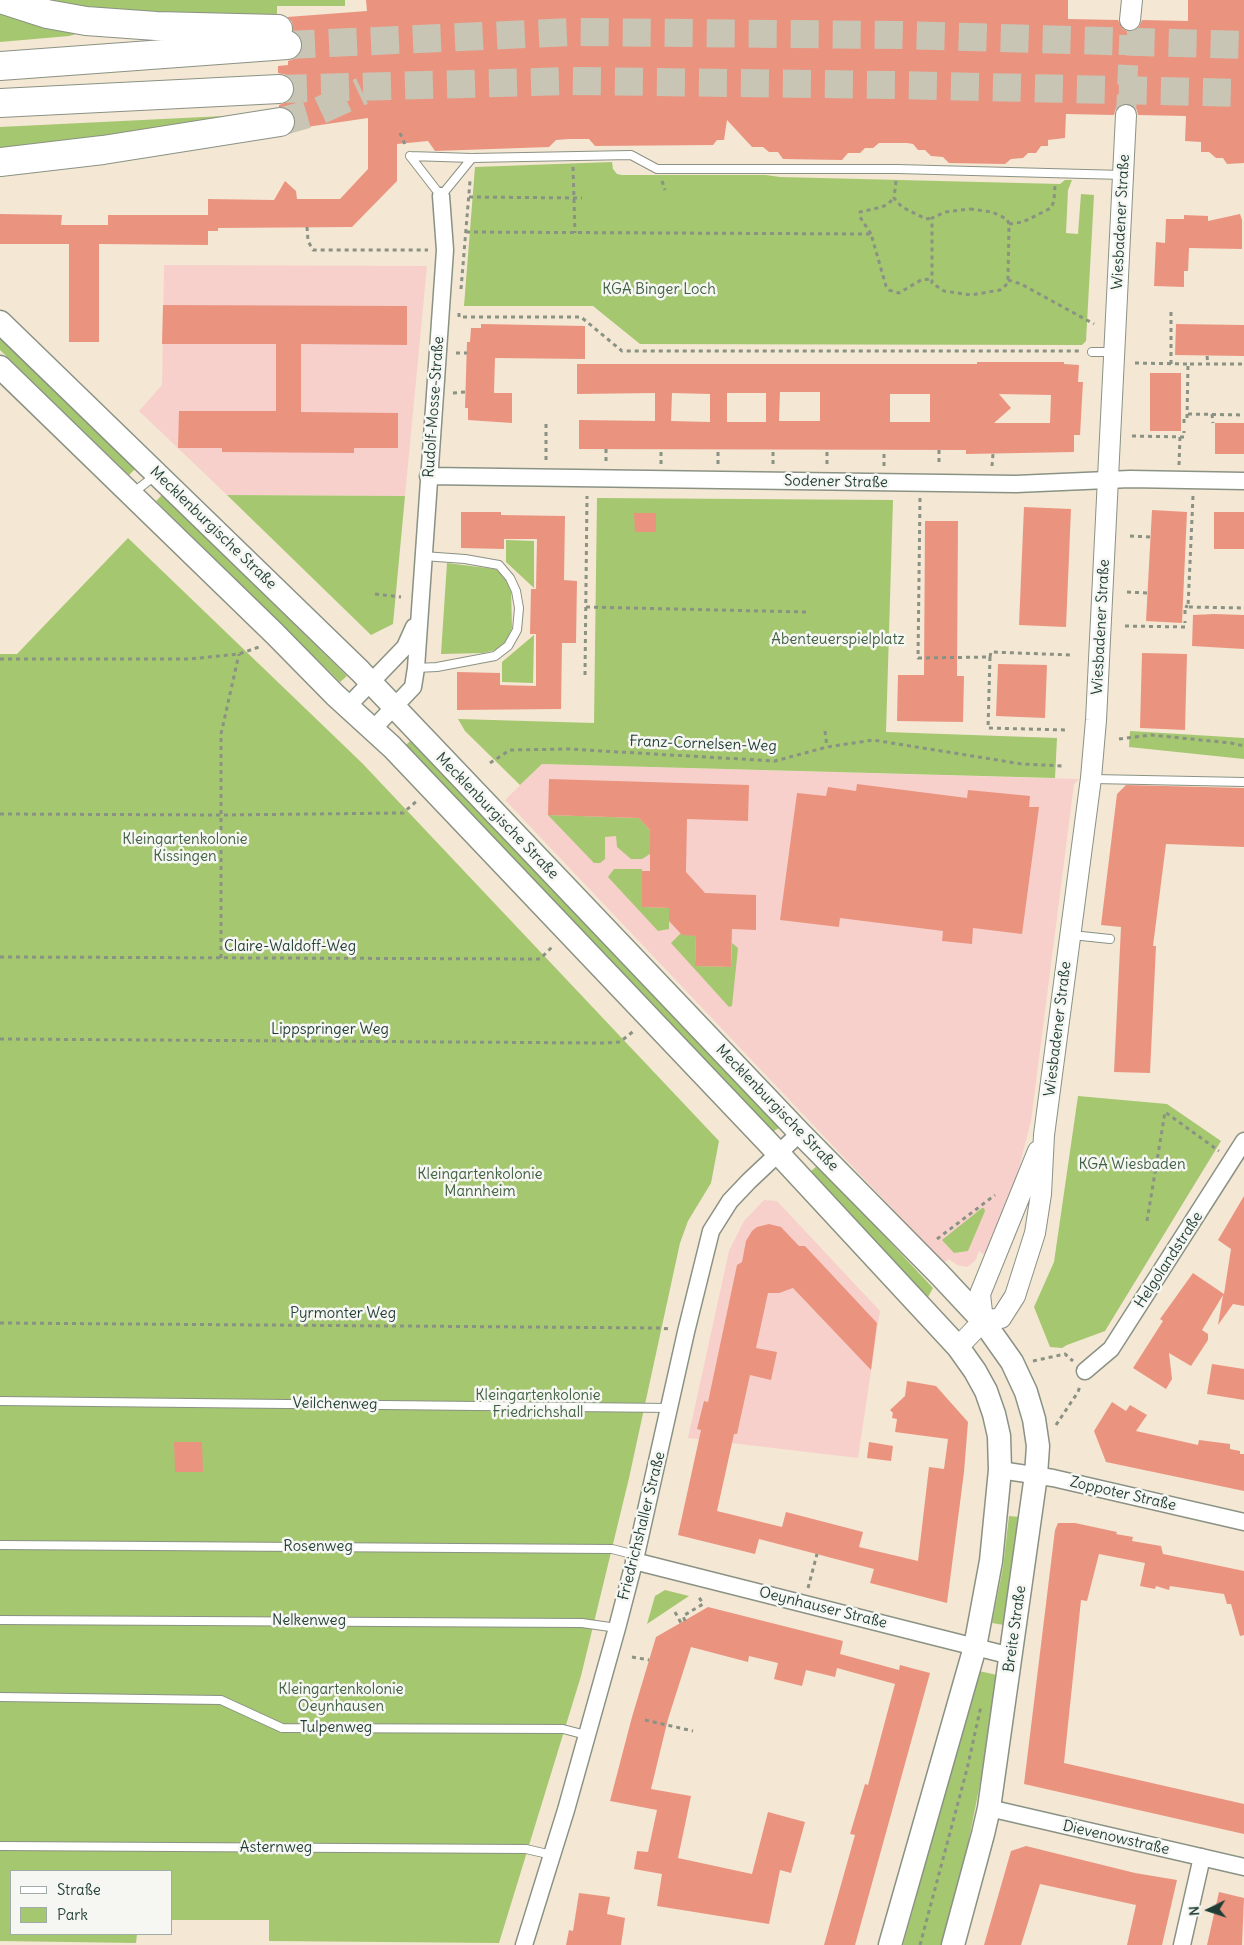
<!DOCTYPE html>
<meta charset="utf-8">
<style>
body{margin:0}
#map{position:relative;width:1244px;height:1945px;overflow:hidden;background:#f4e7d4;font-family:Delius,sans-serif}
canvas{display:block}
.legend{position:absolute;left:10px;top:1870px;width:162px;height:65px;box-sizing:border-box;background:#f6f6f2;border:1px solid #a0aca6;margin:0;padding:6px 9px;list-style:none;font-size:15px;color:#1f3d34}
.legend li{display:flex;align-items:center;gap:10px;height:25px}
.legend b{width:25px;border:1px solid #a0aca6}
.north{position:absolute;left:1184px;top:1885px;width:50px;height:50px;-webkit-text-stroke:4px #f6f6f2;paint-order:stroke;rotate:266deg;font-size:14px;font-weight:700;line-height:20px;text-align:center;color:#1f3d34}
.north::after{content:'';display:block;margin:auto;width:18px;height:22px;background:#1f3d34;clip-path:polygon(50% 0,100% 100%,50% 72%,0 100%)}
</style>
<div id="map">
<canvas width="1244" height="1945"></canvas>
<ul class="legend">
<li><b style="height:6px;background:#fff"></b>Straße</li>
<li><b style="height:14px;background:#a5c770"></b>Park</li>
</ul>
<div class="north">N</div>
</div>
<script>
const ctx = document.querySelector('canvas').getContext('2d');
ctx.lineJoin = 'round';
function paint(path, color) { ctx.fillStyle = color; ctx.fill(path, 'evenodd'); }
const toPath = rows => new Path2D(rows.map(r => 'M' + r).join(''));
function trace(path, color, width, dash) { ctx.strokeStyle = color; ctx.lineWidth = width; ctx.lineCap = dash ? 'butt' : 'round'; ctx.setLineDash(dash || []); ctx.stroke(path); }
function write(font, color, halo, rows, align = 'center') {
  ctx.font = font + ' Delius,sans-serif'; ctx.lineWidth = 5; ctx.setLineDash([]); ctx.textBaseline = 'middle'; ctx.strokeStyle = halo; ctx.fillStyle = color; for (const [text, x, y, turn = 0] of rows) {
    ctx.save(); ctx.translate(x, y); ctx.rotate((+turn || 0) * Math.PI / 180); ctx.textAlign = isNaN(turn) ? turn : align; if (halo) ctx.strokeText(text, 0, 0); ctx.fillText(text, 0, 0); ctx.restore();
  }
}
paint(toPath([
 [164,265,427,266,405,496,227,495,139,411,162,385],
 [542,764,1079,779,1074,784,1031,1121,1016,1180,984,1255,979,1251,975,1261,967,1267,957,1265,949,1259,944,1263,505,800],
 [764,1200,777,1201,880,1311,858,1458,688,1438,729,1251,744,1221]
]), '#f7d0cc');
paint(toPath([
 [23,0,345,0,345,6,277,6,277,19,177,19],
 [0,8,91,30,69,36,0,42],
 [244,115,0,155,0,127],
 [612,162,613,169,617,174,622,175,766,175,780,177,1060,184,1065,180,1072,180,1068,190,1066,233,1078,234,1081,194,1094,195,1086,341,1082,345,640,344,593,306,464,306,475,167],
 [0,338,135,469,129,475,0,350],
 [162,495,347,676,340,682,156,501],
 [227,495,405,496,393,624,371,635],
 [597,498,893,500,886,732,1057,738,1055,778,542,764,520,785,465,731,458,719,594,723],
 [128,538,362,763,719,1141,711,1183,688,1221,680,1243,629,1478,581,1676,499,1943,269,1941,269,1920,171,1920,171,1871,11,1871,11,1934,137,1934,136,1943,0,1941,0,654,17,654],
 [506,540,534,541,534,588,506,562],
 [447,563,495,569,504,575,511,586,512,628,507,641,496,650,483,653,441,654],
 [534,635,533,683,502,682,502,662],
 [1130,731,1244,738,1244,759,1129,747],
 [411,740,780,1126,779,1128,772,1132,404,747],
 [548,815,639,818,650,830,650,854,642,859,631,859,617,847,616,836,605,837,605,859,600,863,594,863],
 [614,869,642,869,642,907,669,908,669,929,658,931,608,877],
 [681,933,696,936,695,966,731,967,732,943,738,948,732,1006,729,1007,671,943],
 [1078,1096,1167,1104,1221,1141,1105,1331,1067,1345,1062,1348,1050,1347,1034,1307,1054,1262],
 [818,1165,933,1288,928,1297,810,1172],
 [982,1208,984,1208,985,1211,968,1251,954,1253,942,1240],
 [1009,1516,1019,1517,1004,1625,992,1623,1003,1567],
 [665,1590,689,1596,647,1624,655,1596],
 [979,1671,997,1675,981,1779,964,1864,941,1945,903,1945]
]), '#a5c770');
paint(toPath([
 [366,0,1068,0,1068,19,1118,20,1123,29,1129,32,1139,27,1142,20,1188,21,1188,0,1244,0,1244,163,1227,164,1223,158,1216,158,1209,152,1201,152,1201,142,1185,141,1186,116,1138,115,1137,110,1133,105,1126,103,1116,108,1114,115,1066,114,1065,138,1048,140,1048,146,1041,146,1036,153,1028,153,1023,158,1011,159,1005,164,949,163,943,157,931,156,925,150,918,150,913,144,907,143,879,143,873,148,865,148,860,153,848,153,842,160,783,159,778,152,769,152,763,147,752,147,727,120,724,140,717,140,713,145,595,146,589,139,569,139,556,140,549,147,435,151,428,141,397,144,397,181,352,227,218,228,218,231,208,231,208,245,99,244,99,342,69,342,69,244,0,244,0,214,62,215,61,225,108,225,108,215,208,215,208,199,274,200,285,181,296,191,297,199,340,199,368,169,368,118,293,129,295,120,292,113,286,108,279,107,279,105,287,102,293,97,295,88,292,81,287,75,278,73,278,66,288,65,288,61,296,58,301,51,303,44,300,37,293,31,292,22,287,17,367,11],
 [1240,214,1242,220,1242,249,1189,248,1188,271,1184,271,1184,287,1154,286,1156,242,1165,243,1166,219,1184,219,1184,215,1208,216,1208,221],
 [163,305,407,306,407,345,301,344,301,412,398,413,398,448,354,448,354,453,222,452,222,448,178,448,179,411,276,411,276,344,162,344],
 [481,324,585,326,585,359,495,358,494,393,512,393,512,423,468,420,468,408,465,408,467,342,470,342,471,328,481,328],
 [1176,324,1244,325,1244,356,1175,355],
 [977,362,1064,362,1064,364,1079,365,1078,382,1083,382,1080,435,1074,435,1074,452,966,454,966,450,579,449,579,420,655,421,655,393,577,394,577,364,977,364],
 [780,392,820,392,820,421,779,421],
 [672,393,710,394,710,422,671,421],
 [727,393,766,393,766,422,727,422],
 [890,394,930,394,930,422,890,422],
 [999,394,1051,395,1050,423,994,423,1011,408],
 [1150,373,1181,373,1181,431,1150,431],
 [1215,423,1244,423,1244,454,1215,454],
 [1024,507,1071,509,1066,627,1019,625],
 [1152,510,1187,512,1182,623,1146,621],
 [461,512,501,512,501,515,565,516,564,580,577,581,576,643,562,643,561,709,457,710,457,672,500,673,500,685,536,686,536,634,530,634,531,589,536,589,537,539,504,539,504,549,461,548],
 [1214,512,1244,512,1244,549,1214,549],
 [634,513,656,513,656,532,635,532],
 [925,521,958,521,957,676,964,676,963,722,897,721,898,675,924,675],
 [1214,614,1244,615,1244,649,1192,646,1193,615],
 [1142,653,1187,654,1185,730,1140,728],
 [998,664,1047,665,1045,718,996,716],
 [549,779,749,785,748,821,687,819,686,872,705,893,756,895,756,930,732,929,731,967,695,966,696,936,682,935,669,921,669,908,642,907,642,871,650,871,650,830,639,818,548,815],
 [857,784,967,798,968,790,1030,796,1029,807,1039,807,1022,934,973,928,972,944,942,941,943,931,840,918,839,927,780,920,797,793,826,796,828,787,856,791],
 [1126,785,1244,788,1244,847,1166,844,1153,946,1156,946,1150,1073,1114,1072,1121,927,1101,925,1117,794],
 [1244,1196,1244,1306,1233,1304,1218,1325,1223,1295,1202,1330,1208,1334,1208,1340,1191,1366,1169,1353,1172,1379,1166,1389,1133,1368,1163,1321,1160,1319,1193,1273,1224,1294,1231,1249,1218,1240],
 [769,1224,781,1227,799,1246,805,1246,877,1323,871,1370,793,1288,779,1293,768,1293,756,1348,777,1352,771,1380,750,1375,737,1434,734,1434,717,1511,782,1527,786,1512,863,1532,859,1547,918,1561,929,1467,944,1469,948,1439,895,1432,897,1419,892,1418,893,1413,890,1410,905,1396,907,1381,936,1386,968,1422,964,1472,947,1603,870,1583,874,1569,759,1539,755,1554,678,1535,701,1430,697,1429,704,1401,708,1402,737,1265,742,1262,746,1241,752,1231,757,1227],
 [1212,1364,1244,1369,1244,1400,1207,1394],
 [1112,1402,1126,1411,1130,1405,1147,1415,1136,1431,1198,1445,1199,1440,1230,1444,1230,1449,1240,1451,1240,1454,1244,1454,1244,1491,1106,1462,1094,1431],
 [174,1442,202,1442,203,1472,175,1472],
 [869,1442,893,1446,891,1461,867,1458],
 [1058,1523,1075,1523,1117,1532,1116,1534,1133,1537,1132,1541,1161,1546,1163,1554,1244,1571,1244,1635,1240,1636,1231,1604,1227,1604,1224,1594,1170,1586,1169,1590,1156,1586,1155,1589,1140,1586,1145,1563,1099,1554,1087,1601,1081,1600,1064,1763,1244,1804,1244,1834,1024,1784,1055,1530],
 [708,1607,843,1641,840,1654,899,1670,900,1665,930,1673,855,1945,824,1945,855,1835,850,1834,865,1784,868,1785,895,1684,837,1668,835,1677,806,1670,802,1686,774,1679,778,1663,749,1656,748,1662,691,1647,668,1719,651,1789,691,1796,678,1858,752,1874,768,1812,805,1822,791,1873,780,1870,769,1924,657,1906,662,1874,634,1869,637,1851,648,1852,657,1810,610,1801,632,1717,656,1637],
 [1026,1846,1135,1873,1177,1880,1162,1945,1127,1945,1136,1905,1040,1884,1021,1945,984,1945,1011,1851],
 [1219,1892,1244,1898,1242,1945,1207,1945],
 [579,1893,610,1897,607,1914,625,1918,621,1945,566,1945,569,1930,573,1931]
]), '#ea9480');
trace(toPath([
 [1126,115,1130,20]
]), '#c9c5b4', 20, [20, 10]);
trace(toPath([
 [287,45,571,32,899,35,1244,45],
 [279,89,572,81,897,85,1244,93],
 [280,122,319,111,362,91]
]), '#c9c5b4', 28, [28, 14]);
const service = toPath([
 [410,156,472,158,631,155,657,169,897,169,1123,175],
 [410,156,441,196,472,158],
 [1092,352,1113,352],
 [134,492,156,475],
 [416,668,437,667,495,656,508,646,517,630,519,608,516,591,510,578,499,565,465,559,423,556],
 [1093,779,1244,782],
 [1072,935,1110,939],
 [0,1401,670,1408],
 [0,1545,612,1549,636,1555],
 [0,1620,582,1623,617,1628],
 [0,1697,221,1700,282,1728,563,1729,586,1735],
 [0,1846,526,1849,552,1855]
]);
const minor = toPath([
 [428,476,1016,484,1130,479,1244,481],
 [348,706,405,647,414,627],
 [373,729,413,687,416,668,445,250,441,196],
 [1085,1371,1111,1349,1244,1141],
 [1000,1470,1053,1478,1244,1522],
 [634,1561,1011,1656],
 [989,1808,1244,1867],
 [524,1945,566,1810,617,1628,636,1555,686,1332,711,1231,730,1201,749,1181,800,1133],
 [1182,1945,1202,1857]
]);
const tertiary = toPath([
 [1130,20,1132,0],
 [983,1321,980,1294,1038,1151],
 [958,1347,983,1321,1001,1318,1015,1296,1035,1233,1041,1194,1044,1135,1091,778,1096,720,1126,115]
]);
const secondary = toPath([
 [0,322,360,671,800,1133,940,1275,983,1321,1012,1362,1026,1392,1034,1419,1038,1446,1036,1475,989,1808,983,1834,953,1945],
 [0,367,275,634,335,695,392,747,778,1153,958,1347,975,1371,986,1391,994,1414,999,1436,1000,1470,991,1561,975,1647,890,1945]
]);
const motorway = toPath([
 [4,0,47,14,86,21,156,26,278,29],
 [0,66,287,45],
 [0,103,279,89],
 [0,162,103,150,280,122]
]);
trace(service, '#8a9284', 10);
trace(minor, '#8a9284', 19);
trace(tertiary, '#8a9284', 22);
trace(secondary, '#8a9284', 25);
trace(motorway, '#8a9284', 30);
trace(toPath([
 [400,133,406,147],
 [573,167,575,233],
 [662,181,665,190],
 [896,181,894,198,902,207,926,219,932,218],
 [469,197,582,198],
 [970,209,992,212,1007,219,1009,224,1008,280,1006,285,1000,290,971,295,944,291,932,283,932,218,945,212,970,209],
 [1009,224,1023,222,1051,208,1054,201,1055,185],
 [307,227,308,241,313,250,428,250],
 [466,232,871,234,886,286,889,290,899,293,921,280,931,279],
 [871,234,860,217,860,212,882,207,888,204,894,198],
 [1008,280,1021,284,1094,324],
 [461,289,470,181],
 [459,313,459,317,581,317,622,351,1082,351],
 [456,353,467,353],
 [1207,356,1208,364],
 [1135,363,1188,364],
 [1171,364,1171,311],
 [453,393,465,392],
 [1188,414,1244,415],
 [1212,414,1213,423],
 [1184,423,1184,419,1187,419,1188,364,1244,364],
 [546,424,546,461],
 [1132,436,1184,437,1184,431],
 [939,450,939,466],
 [606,461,606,449],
 [661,464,661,449],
 [718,464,718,449],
 [773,464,773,450],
 [827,464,827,450],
 [1179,465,1180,436],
 [884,466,884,450],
 [992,466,993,454],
 [1193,496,1188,607,1244,608],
 [920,498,918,658,990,657,988,728,1067,730],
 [1130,536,1150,537],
 [1127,592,1147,593],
 [375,594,401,597],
 [586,607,806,612],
 [1185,614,1185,606,1188,607],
 [1125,626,1185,627,1185,621],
 [990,657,991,652,1072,655],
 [0,659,189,659,239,654,259,647],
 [585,675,587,496],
 [825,731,827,747],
 [1119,739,1151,735,1231,743,1244,746],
 [490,763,510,750,568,749,775,761,827,747,873,740,1022,764,1064,766],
 [0,814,221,815,403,813,418,800],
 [0,957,540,959,554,945],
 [221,958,221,734,239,654],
 [0,1039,604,1043,620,1042,635,1030],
 [1147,1221,1165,1112,1219,1151],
 [937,1239,995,1195],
 [0,1323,660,1328,670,1329],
 [1033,1361,1065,1354,1073,1361],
 [1056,1425,1078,1392,1080,1386],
 [808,1588,817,1554],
 [675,1612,681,1623],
 [685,1621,683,1616,703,1604,699,1597],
 [632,1657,649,1660],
 [645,1720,693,1731],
 [920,1945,967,1769,981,1706]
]), '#8a9284', 3, [4, 4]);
trace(service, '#fff', 8);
trace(minor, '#fff', 16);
trace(tertiary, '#fff', 20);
trace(secondary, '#fff', 22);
trace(motorway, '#fff', 28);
write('15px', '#1f3d34', '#f6f6f2', [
 ["Wiesbadener Straße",1121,222,-87],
 ["Rudolf-Mosse-Straße",434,407,-86],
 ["Sodener Straße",836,482,1],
 ["Mecklenburgische Straße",213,528,44],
 ["Wiesbadener Straße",1101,627,-87],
 ["Franz-Cornelsen-Weg",703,744,2],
 ["Mecklenburgische Straße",497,816,46],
 ["Claire-Waldoff-Weg",290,947],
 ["Wiesbadener Straße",1058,1029,-83],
 ["Lippspringer Weg",330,1030],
 ["Mecklenburgische Straße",777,1108,46],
 ["Helgolandstraße",1169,1260,-57],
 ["Pyrmonter Weg",343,1314],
 ["Veilchenweg",335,1404,1],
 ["Zoppoter Straße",1123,1494,13],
 ["Friedrichshaller Straße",642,1526,-76],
 ["Rosenweg",318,1547],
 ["Oeynhauser Straße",823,1608,14],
 ["Nelkenweg",309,1621],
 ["Breite Straße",1015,1629,-82],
 ["Tulpenweg",336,1728],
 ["Dievenowstraße",1116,1838,13],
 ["Asternweg",276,1848]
]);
write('15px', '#406043', '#f6f6f2', [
 ["KGA Binger Loch",659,290],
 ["Abenteuerspielplatz",838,640],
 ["Kleingartenkolonie",185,840],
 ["Kissingen",185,857],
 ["KGA Wiesbaden",1132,1165],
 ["Kleingartenkolonie",480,1175],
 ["Mannheim",480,1192],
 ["Kleingartenkolonie",538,1396],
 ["Friedrichshall",538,1413],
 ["Kleingartenkolonie",341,1690],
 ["Oeynhausen",341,1707]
]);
</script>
